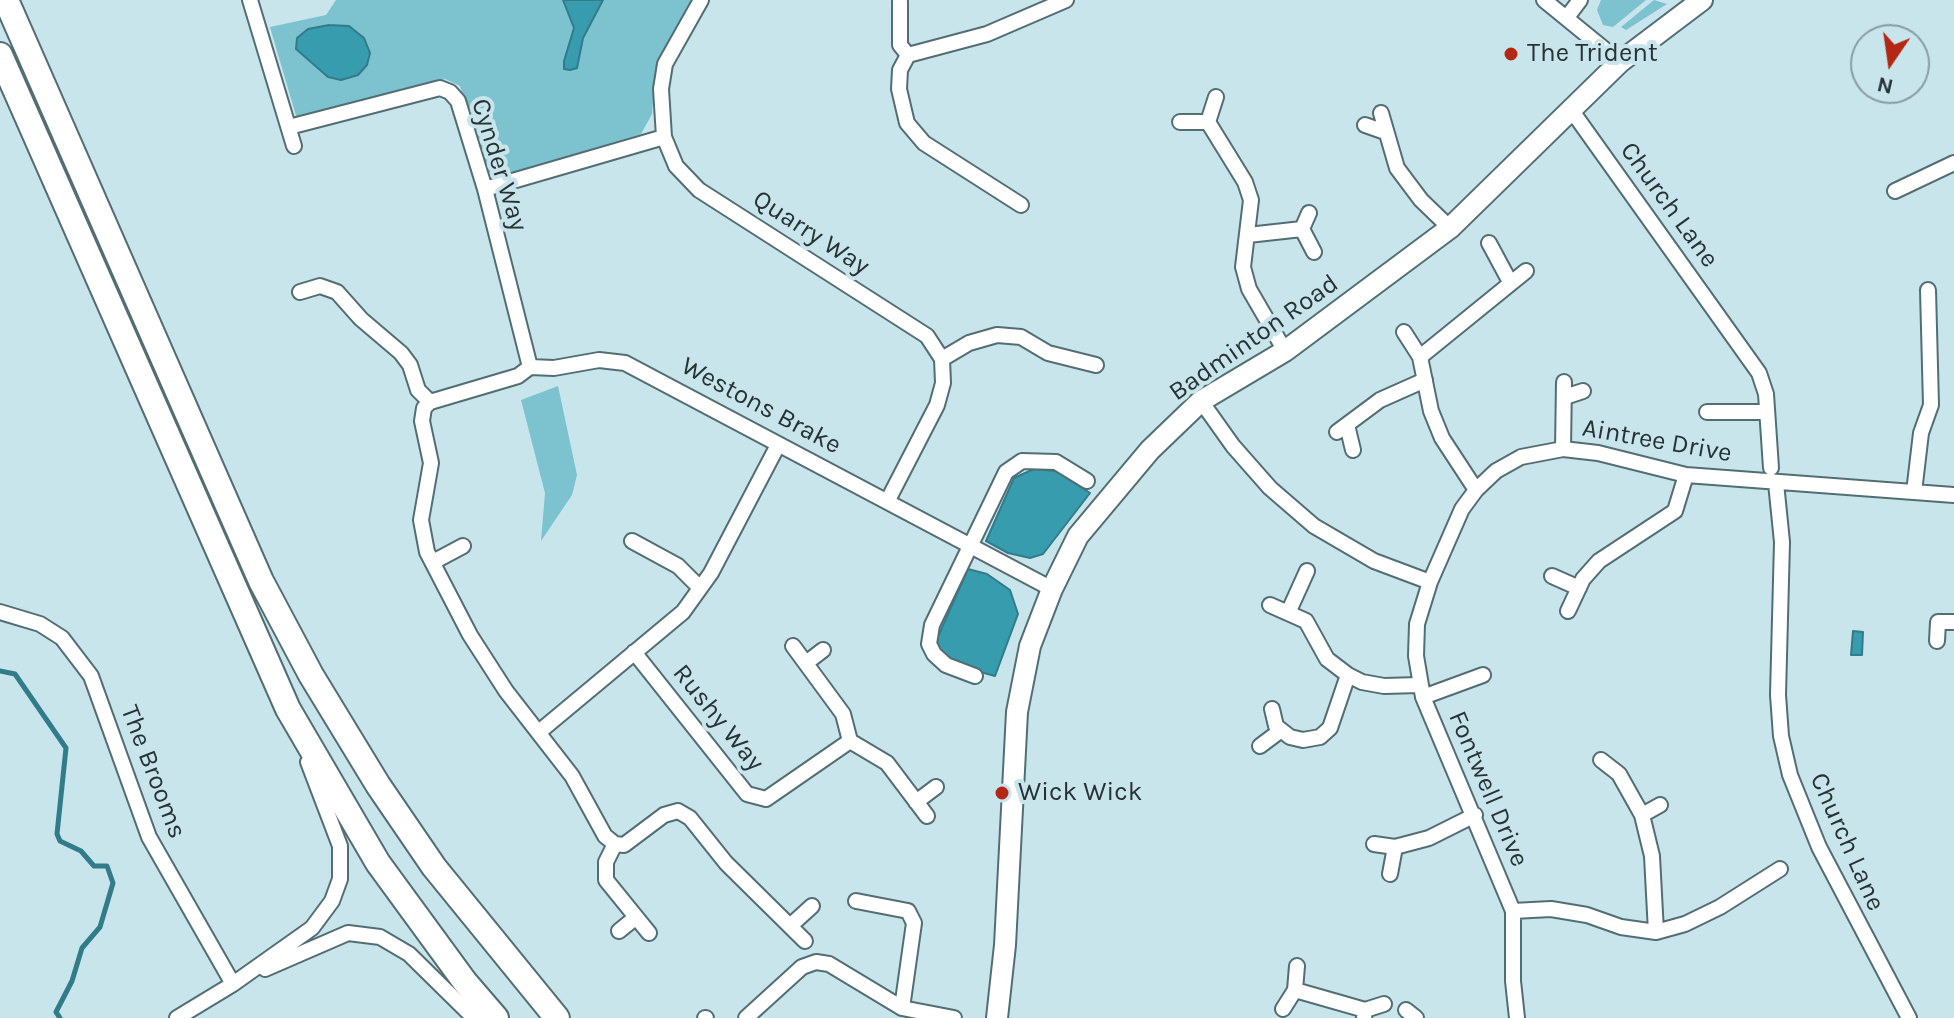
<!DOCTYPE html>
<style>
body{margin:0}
#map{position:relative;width:1954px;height:1018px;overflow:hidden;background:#c8e5ec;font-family:Karla,sans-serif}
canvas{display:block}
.north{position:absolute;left:1850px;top:24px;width:80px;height:80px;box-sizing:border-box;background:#c8e5ec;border:2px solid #889da3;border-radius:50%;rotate:193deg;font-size:22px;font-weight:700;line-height:32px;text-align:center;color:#273235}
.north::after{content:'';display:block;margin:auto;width:28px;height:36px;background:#b42713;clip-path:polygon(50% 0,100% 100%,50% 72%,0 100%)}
</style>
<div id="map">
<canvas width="1954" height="1018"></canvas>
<div class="north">N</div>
</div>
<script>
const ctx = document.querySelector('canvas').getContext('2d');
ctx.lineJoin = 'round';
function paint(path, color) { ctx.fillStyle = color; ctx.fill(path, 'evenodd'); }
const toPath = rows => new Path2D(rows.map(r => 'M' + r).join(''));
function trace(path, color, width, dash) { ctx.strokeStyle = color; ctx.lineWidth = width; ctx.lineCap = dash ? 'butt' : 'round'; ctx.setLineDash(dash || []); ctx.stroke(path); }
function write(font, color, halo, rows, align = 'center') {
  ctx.font = font + ' Karla,sans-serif'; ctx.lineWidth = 8; ctx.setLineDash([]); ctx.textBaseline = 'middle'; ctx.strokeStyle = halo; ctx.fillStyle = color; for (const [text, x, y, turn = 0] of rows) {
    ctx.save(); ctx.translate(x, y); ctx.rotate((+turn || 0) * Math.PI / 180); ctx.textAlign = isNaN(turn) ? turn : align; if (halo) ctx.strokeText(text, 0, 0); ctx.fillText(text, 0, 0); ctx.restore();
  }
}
paint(toPath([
 [336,0,692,0,655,75,652,114,641,134,496,178,487,173,460,86,445,79,297,119,270,27,326,15],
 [1601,0,1646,0,1613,27,1603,25,1597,10],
 [1654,0,1667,4,1626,30,1621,27],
 [558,386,577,475,572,495,541,541,545,493,521,400]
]), '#7dc2cf');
const water = toPath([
 [563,0,603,0,583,38,577,68,570,70,564,69,564,61,574,28,563,0],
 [329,25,349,26,364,38,370,53,367,65,358,75,341,80,328,77,296,49,297,38,308,29,329,25],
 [1034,469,1056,471,1090,493,1043,554,1030,558,1008,553,986,541,1014,478,1034,469],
 [968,569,987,574,1010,590,1018,614,995,676,955,665,939,651,936,641,968,569],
 [1853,631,1863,632,1862,655,1851,655,1853,631]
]);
paint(water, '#369cae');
trace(water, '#327c8a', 2);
trace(toPath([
 [0,671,15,674,66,748,57,834,60,841,81,851,94,866,107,866,113,883,100,927,82,948,72,981,56,1012,60,1018]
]), '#327c8a', 5);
const street = toPath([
 [250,0,294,146],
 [701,0,665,64,661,89,664,137,676,166,699,190,927,336,942,359,943,383,937,405,888,500],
 [1544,0,1620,62],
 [900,2,900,45,908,55],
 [1568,16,1580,0],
 [1572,111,1759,373,1766,394,1771,468],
 [1381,113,1397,168,1421,200,1450,228],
 [1180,122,1208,122,1216,97],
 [1208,122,1245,182,1251,200,1243,267,1249,289,1285,351],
 [1365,125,1385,132],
 [289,127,440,88,450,92,458,101,485,189,530,367],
 [485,189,664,137],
 [1895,191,1954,163],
 [1021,205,924,143,907,123,899,89,900,70,908,55,987,34,1066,0],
 [1309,213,1302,229,1314,252],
 [1248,235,1302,229],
 [1489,243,1510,282],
 [300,292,320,286,337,292,361,319,401,353,410,365,418,390,430,402],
 [1404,332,1420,357,1431,411,1442,438,1476,490],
 [1420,357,1526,271],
 [942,359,969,343,997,335,1021,337,1048,353,1096,365],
 [1565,397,1583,391],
 [1201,401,1233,446,1270,488,1314,526,1374,561,1430,582],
 [1707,412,1767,412],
 [1347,425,1353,450],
 [1337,432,1380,400,1425,380],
 [1563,449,1564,382],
 [1776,483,1782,542,1778,695,1781,736,1790,775,1819,847,1909,1018],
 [1914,492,1921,433,1931,405,1928,290],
 [632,541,678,566,700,588],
 [433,562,463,546],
 [1552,576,1579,588],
 [1270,605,1306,621,1327,659,1348,675,1362,682,1384,686,1419,685],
 [1568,611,1583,579,1599,561,1675,511,1686,475],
 [0,612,40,624,62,638,91,676,149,837,233,984],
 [1288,613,1307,571],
 [1937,641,1938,622,1954,622],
 [634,652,747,794,766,799,850,741,843,714,793,646],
 [806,663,823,650],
 [975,676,946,665,934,654,929,644,932,625,1006,472,1022,461,1056,462,1087,481],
 [1423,697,1483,675],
 [1272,709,1276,726,1290,737,1303,740,1320,737,1330,728,1348,675],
 [539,732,683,612,711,573,778,445],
 [850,741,887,763,927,816],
 [1260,746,1280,731],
 [1601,760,1619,774,1642,815,1652,856,1656,932],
 [916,802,936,787],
 [1642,815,1660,805],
 [615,844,606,862,606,880,649,933],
 [1374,844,1395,847,1429,838,1475,815],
 [1390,874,1395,847],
 [856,901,908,911,914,923,902,1008],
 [1513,911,1551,909,1587,915,1621,927,1656,932,1685,924,1720,907,1780,869],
 [790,926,812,906],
 [619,931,635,918],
 [805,941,726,863,690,818,678,811,664,815,624,845,615,844,605,836,572,776,506,691,470,635,427,552,421,520,431,463,422,421,424,408,430,402,518,376,530,367,554,368,599,360,625,363,1052,589],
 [265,969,348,933,380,937,409,954,474,1018],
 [1295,990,1365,1010,1364,1018],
 [1283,1009,1295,990,1297,966],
 [1365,1010,1384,1004],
 [1406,1010,1416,1018],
 [177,1018,233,984,312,928,332,901,340,879,340,846,308,762],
 [705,1018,706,1018],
 [746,1018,802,967,816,962,829,964,902,1008,954,1018],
 [1517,1018,1513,981,1513,911,1423,697,1416,656,1417,624,1430,582,1462,509,1476,490,1496,471,1521,457,1563,449,1598,453,1686,475,1954,495]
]);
const primary = toPath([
 [997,1018,1005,945,1017,712,1030,646,1052,589,1078,536,1150,450,1201,401,1285,351,1450,228,1620,62,1702,0]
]);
const highway = toPath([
 [6,0,261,581,311,675,378,785,434,867,557,1018],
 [0,55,288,709,378,863,465,982,496,1018]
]);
trace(street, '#536e73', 18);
trace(primary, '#536e73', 24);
trace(highway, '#536e73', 28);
trace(street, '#fff', 14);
trace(primary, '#fff', 20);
trace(highway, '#fff', 24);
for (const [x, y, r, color] of [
 [1511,54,8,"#b42713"],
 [1002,793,8,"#b42713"]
]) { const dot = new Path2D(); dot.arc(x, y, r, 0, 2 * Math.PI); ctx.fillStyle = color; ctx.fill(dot); trace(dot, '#c8e5ec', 3); }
write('26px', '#273235', '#c8e5ec', [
 ["The Trident",1527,54],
 ["Wick Wick",1018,793]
], 'left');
write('26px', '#273235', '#c8e5ec', [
 ["Cynder Way",499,165,73],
 ["Church Lane",1669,205,54],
 ["Quarry Way",811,233,33],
 ["Badminton Road",1254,338,-35],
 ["Westons Brake",761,406,28],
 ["Aintree Drive",1657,441,10],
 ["Rushy Way",718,718,51],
 ["The Brooms",153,772,69],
 ["Fontwell Drive",1488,789,67],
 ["Church Lane",1847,842,66]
]);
</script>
